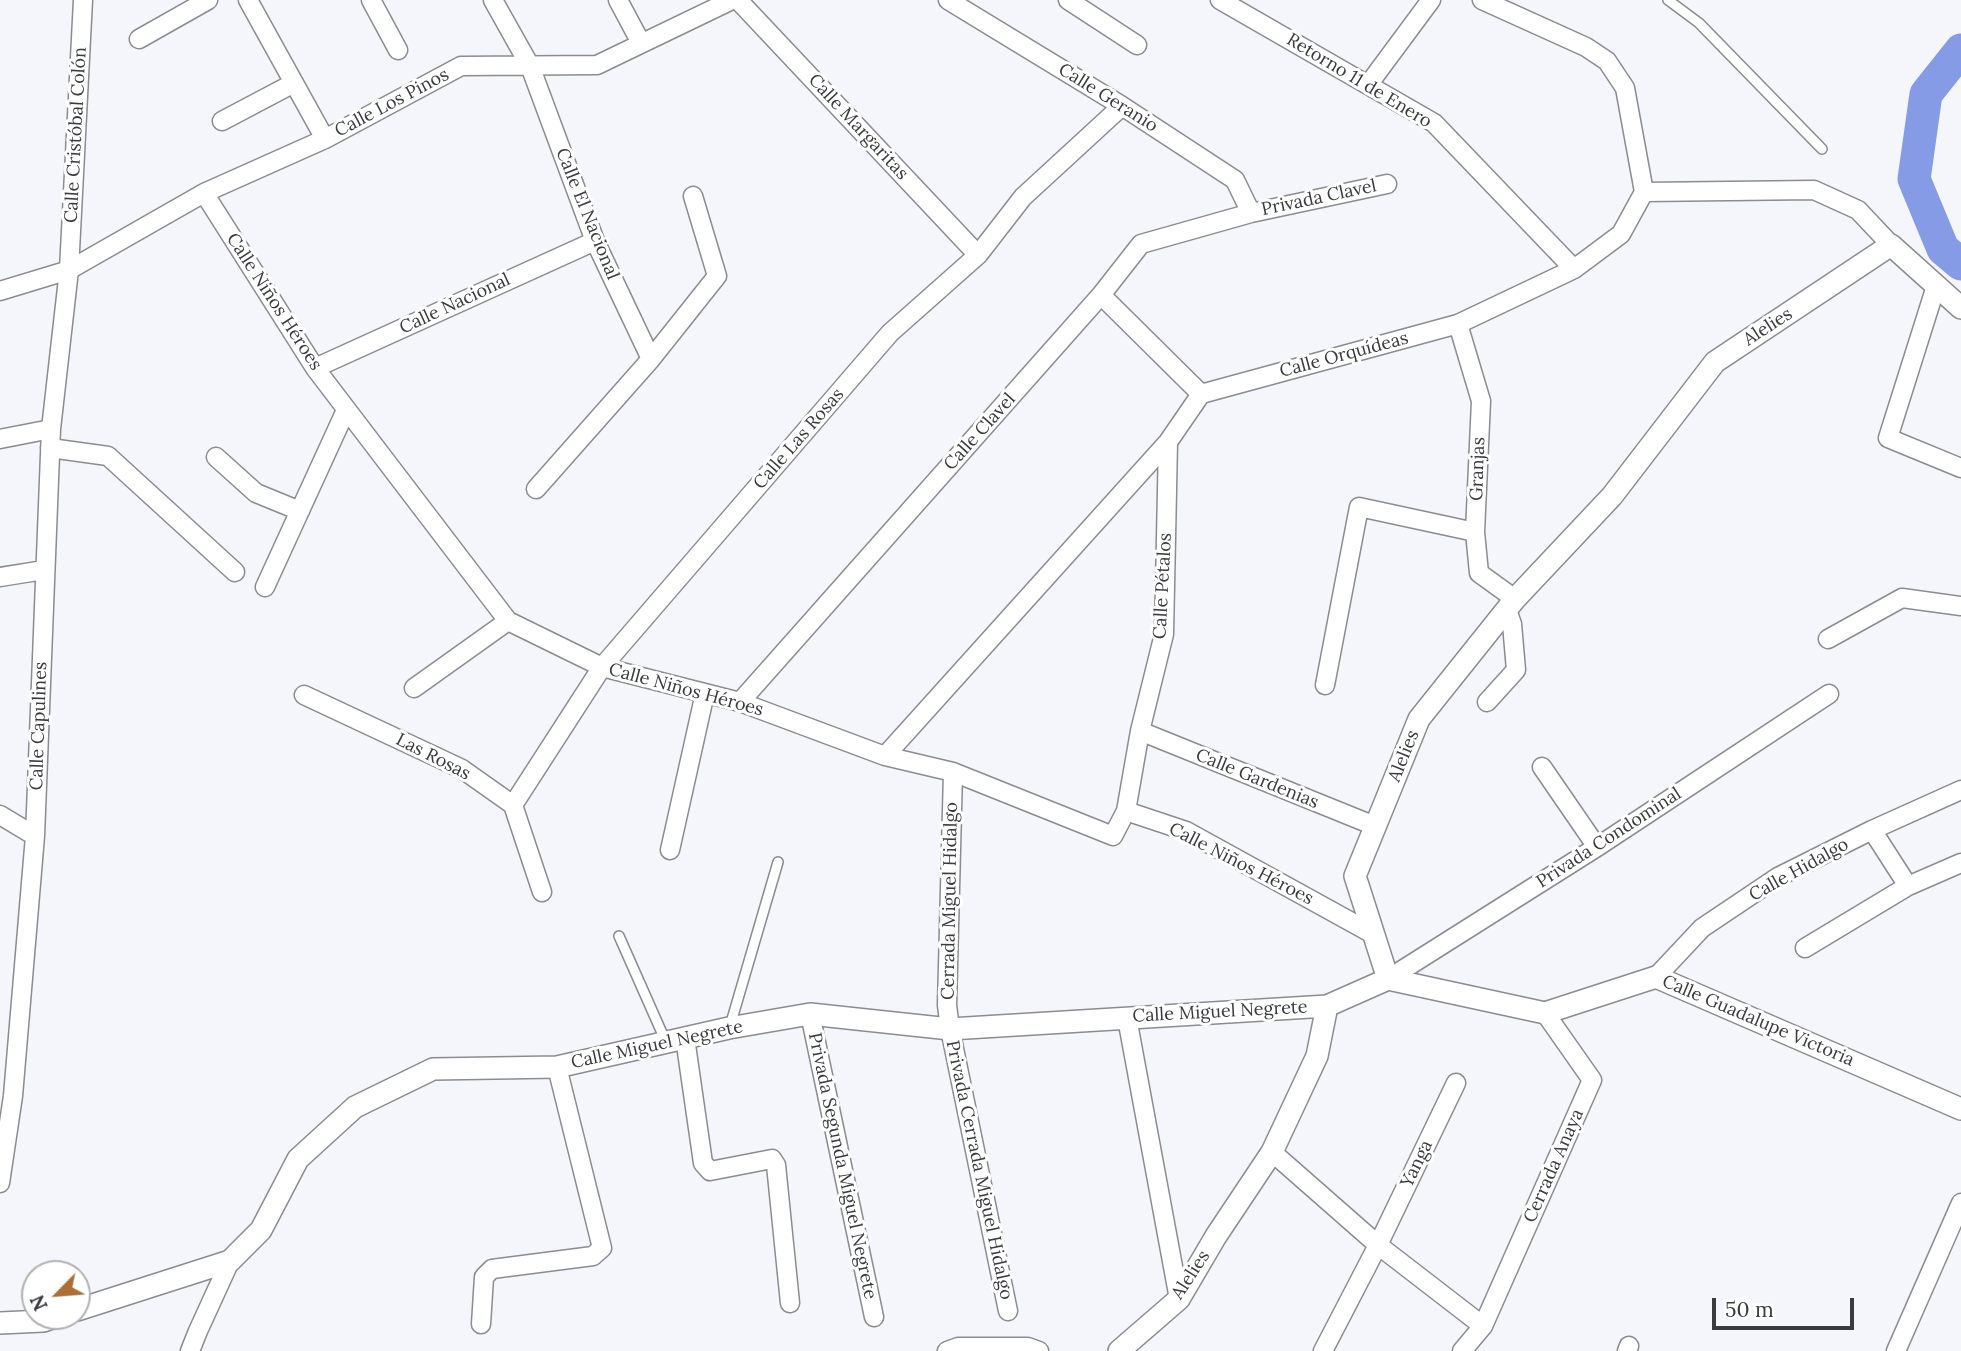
<!DOCTYPE html>
<meta charset="utf-8">
<style>
body{margin:0}
#map{position:relative;width:1961px;height:1351px;overflow:hidden;background:#f4f6fc;font-family:Lora,serif}
canvas{display:block}
.north{position:absolute;left:21px;top:1260px;width:70px;height:70px;box-sizing:border-box;background:#fff;border:2px solid #b0b1b2;border-radius:50%;rotate:245deg;font-size:19px;font-weight:700;line-height:28px;text-align:center;color:#3a3b3e}
.north::after{content:'';display:block;margin:auto;width:24px;height:32px;background:#ad6f35;clip-path:polygon(50% 0,100% 100%,50% 72%,0 100%)}
.scale{position:absolute;left:1712px;top:1298px;width:142px;height:32px;box-sizing:border-box;border:4px solid #3a3b3e;border-top:0;padding-left:9px;font-size:21px;line-height:24px;white-space:nowrap;color:#3a3b3e;-webkit-text-stroke:5px #fff;paint-order:stroke}
</style>
<div id="map">
<canvas width="1961" height="1351"></canvas>
<div class="north">N</div>
<div class="scale">50 m</div>
</div>
<script>
const ctx = document.querySelector('canvas').getContext('2d');
ctx.lineJoin = 'round';
const toPath = rows => new Path2D(rows.map(r => 'M' + r).join(''));
function trace(path, color, width, dash) { ctx.strokeStyle = color; ctx.lineWidth = width; ctx.lineCap = dash ? 'butt' : 'round'; ctx.setLineDash(dash || []); ctx.stroke(path); }
function write(font, color, halo, rows, align = 'center') {
  ctx.font = font + ' Lora,serif'; ctx.lineWidth = 6; ctx.setLineDash([]); ctx.textBaseline = 'middle'; ctx.strokeStyle = halo; ctx.fillStyle = color; for (const [text, x, y, turn = 0] of rows) {
    ctx.save(); ctx.translate(x, y); ctx.rotate((+turn || 0) * Math.PI / 180); ctx.textAlign = isNaN(turn) ? turn : align; if (halo) ctx.strokeText(text, 0, 0); ctx.fillText(text, 0, 0); ctx.restore();
  }
}
trace(toPath([
 [1961,50,1926,94,1914,179,1943,249,1961,264]
]), '#859be5', 33);
const service = toPath([
 [1668,0,1699,23,1822,149],
 [619,936,666,1042],
 [730,1026,778,862]
]);
const minor = toPath([
 [248,0,325,139],
 [371,0,398,50],
 [493,0,530,66,595,241,651,359],
 [618,0,641,43],
 [738,0,978,255],
 [948,0,1122,106,1235,180,1251,213],
 [1068,0,1137,45],
 [1220,0,1434,123,1574,269],
 [139,39,208,0],
 [1368,85,1431,0],
 [222,121,294,83],
 [1644,192,1814,190,1858,210,1891,245],
 [204,193,315,368,508,621,602,667,740,702,885,756,953,772,1113,836,1126,811,1140,731,1164,634,1168,442],
 [1936,286,1888,438,1961,468],
 [0,291,69,270,204,193,325,139,461,66,597,65,732,0],
 [1101,295,1201,394],
 [1458,324,1481,401,1475,532,1479,573,1515,599],
 [315,368,595,241],
 [0,439,51,429],
 [50,448,108,456,235,572],
 [216,457,256,493,300,511],
 [536,489,651,359,717,276,693,196],
 [0,577,44,570],
 [265,587,346,410],
 [1828,639,1902,598,1961,606],
 [1325,685,1359,507,1475,532],
 [414,688,508,621],
 [304,695,462,769,513,805,542,892],
 [740,702,1101,295,1141,244,1251,213,1387,184],
 [1487,702,1516,670,1512,624,1507,610],
 [1140,731,1375,826],
 [885,756,1168,442,1201,394,1458,324,1574,269,1621,234,1644,192,1625,88,1607,61,1586,47,1482,0],
 [1542,767,1597,847],
 [953,772,947,1005,950,1029,1008,1311],
 [513,805,602,667,890,333,978,255,1023,197,1122,106],
 [1126,811,1186,831,1373,934],
 [0,815,35,836],
 [1872,830,1908,886],
 [670,850,705,693],
 [1805,948,1908,886,1961,863],
 [1656,977,1702,928,1778,877,1872,830,1961,790],
 [1388,979,1597,847,1829,694],
 [810,1014,874,1317],
 [1127,1018,1179,1299],
 [685,1038,703,1163,710,1171,772,1159,776,1165,790,1303],
 [1272,1152,1378,1245,1483,1326],
 [0,1183,13,1096,35,836,51,429,69,270,83,0],
 [481,1324,484,1277,492,1269,593,1256,602,1248,557,1067],
 [190,1351,198,1331,230,1261],
 [947,1351,958,1347,1028,1347,1039,1351],
 [1323,1351,1378,1245,1456,1083],
 [1462,1351,1483,1326,1592,1080,1545,1013],
 [1627,1351,1629,1346],
 [1896,1351,1961,1203]
]);
const tertiary = toPath([
 [1388,979,1355,876,1419,719,1515,599,1612,496,1715,362,1891,245,1961,308],
 [1388,979,1545,1013,1656,977,1961,1109],
 [77,1310,230,1261,261,1230,298,1159,355,1107,433,1069,557,1067,729,1028,810,1014,950,1029,1327,1006,1388,979],
 [0,1323,43,1321,58,1316],
 [1119,1351,1179,1299,1216,1236,1272,1152,1317,1056,1327,1006]
]);
trace(service, '#8a8c91', 12);
trace(minor, '#8a8c91', 21);
trace(tertiary, '#8a8c91', 24);
trace(service, '#fff', 9);
trace(minor, '#fff', 18);
trace(tertiary, '#fff', 21);
write('18px', '#3a3b3e', '#fff', [
 ["Retorno 11 de Enero",1359,81,31],
 ["Calle Geranio",1108,98,32],
 ["Calle Los Pinos",392,103,-28],
 ["Calle Margaritas",858,127,47],
 ["Calle Cristóbal Colón",76,135,-87],
 ["Privada Clavel",1319,198,-12],
 ["Calle El Nacional",587,214,68],
 ["Calle Niños Héroes",274,302,57],
 ["Calle Nacional",455,304,-25],
 ["Alelies",1768,327,-33],
 ["Calle Orquídeas",1344,355,-15],
 ["Calle Clavel",980,432,-48],
 ["Calle Las Rosas",799,439,-49],
 ["Granjas",1478,469,-88],
 ["Calle Pétalos",1163,586,-87],
 ["Calle Niños Héroes",686,690,15],
 ["Calle Capulines",39,726,-88],
 ["Alelies",1404,756,-68],
 ["Las Rosas",433,757,27],
 ["Calle Gardenias",1257,779,22],
 ["Privada Condominal",1609,838,-33],
 ["Calle Niños Héroes",1241,864,27],
 ["Calle Hidalgo",1799,870,-29],
 ["Cerrada Miguel Hidalgo",950,901,-89],
 ["Calle Miguel Negrete",1220,1012,-3],
 ["Calle Guadalupe Victoria",1758,1021,23],
 ["Calle Miguel Negrete",657,1045,-12],
 ["Yanga",1417,1164,-64],
 ["Privada Segunda Miguel Negrete",842,1166,78],
 ["Cerrada Anaya",1554,1166,-66],
 ["Privada Cerrada Miguel Hidalgo",979,1170,78],
 ["Alelies",1191,1275,-57]
]);
</script>
